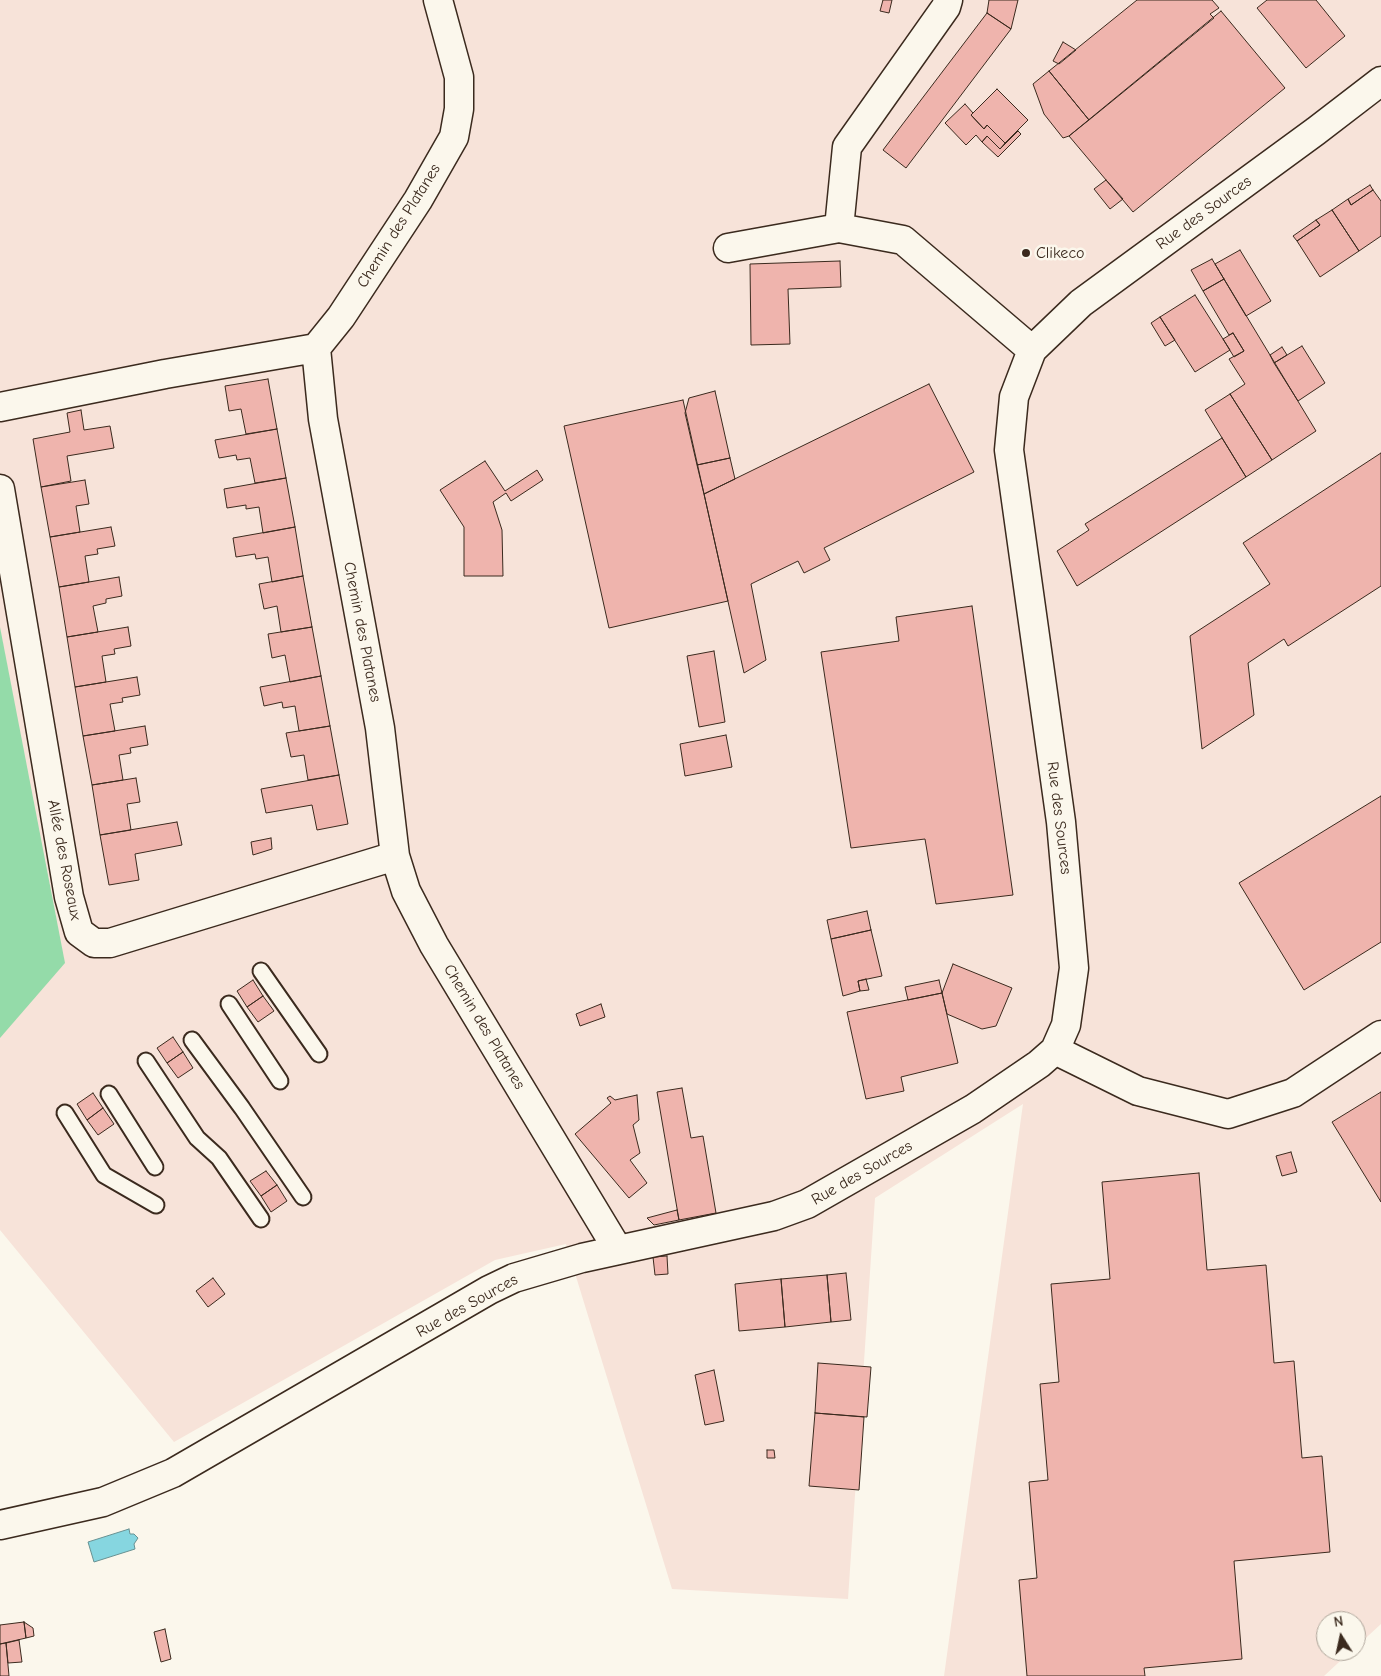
<!DOCTYPE html>
<meta charset="utf-8">
<style>
body{margin:0}
#map{position:relative;width:1381px;height:1676px;overflow:hidden;background:#fbf7ec;font-family:"Comic Neue",sans-serif}
canvas{display:block}
.north{position:absolute;left:1316px;top:1611px;width:50px;height:50px;box-sizing:border-box;background:#fbf7ec;border:1px solid #aea59a;border-radius:50%;rotate:350deg;font-size:14px;font-weight:700;line-height:20px;text-align:center;color:#3b2a1e}
.north::after{content:'';display:block;margin:auto;width:18px;height:22px;background:#3b2a1e;clip-path:polygon(50% 0,100% 100%,50% 72%,0 100%)}
</style>
<div id="map">
<canvas width="1381" height="1676"></canvas>
<div class="north">N</div>
</div>
<script>
const ctx = document.querySelector('canvas').getContext('2d');
ctx.lineJoin = 'round';
function paint(path, color) { ctx.fillStyle = color; ctx.fill(path, 'evenodd'); }
const toPath = rows => new Path2D(rows.map(r => 'M' + r).join(''));
function trace(path, color, width, dash) { ctx.strokeStyle = color; ctx.lineWidth = width; ctx.lineCap = dash ? 'butt' : 'round'; ctx.setLineDash(dash || []); ctx.stroke(path); }
function write(font, color, halo, rows, align = 'center') {
  ctx.font = font + ' "Comic Neue",sans-serif'; ctx.lineWidth = 5; ctx.setLineDash([]); ctx.textBaseline = 'middle'; ctx.strokeStyle = halo; ctx.fillStyle = color; for (const [text, x, y, turn = 0] of rows) {
    ctx.save(); ctx.translate(x, y); ctx.rotate((+turn || 0) * Math.PI / 180); ctx.textAlign = isNaN(turn) ? turn : align; if (halo) ctx.strokeText(text, 0, 0); ctx.fillText(text, 0, 0); ctx.restore();
  }
}
paint(toPath([
 [0,0,1381,0,1381,1624,1356,1647,1356,1621,1326,1621,1326,1651,1351,1651,1324,1676,944,1676,1023,1104,875,1198,848,1599,672,1589,566,1244,495,1260,174,1442,0,1230]
]), '#f7e3d9');
paint(toPath([
 [0,627,65,963,0,1038]
]), '#94dba9');
const water = toPath([
 [129,1529,130,1534,134,1534,138,1538,134,1544,135,1549,94,1562,88,1542,129,1529]
]);
paint(water, '#86d6e0');
trace(water, '#689192', 1);
const building = toPath([
 [883,0,892,0,889,13,880,11,883,0],
 [989,0,1018,0,1011,29,987,13,989,0],
 [1137,0,1212,0,1219,8,1210,14,1214,18,1089,120,1049,71,1137,0],
 [1267,0,1316,0,1345,36,1306,68,1257,8,1267,0],
 [1221,11,1285,88,1133,212,1069,136,1221,11],
 [987,13,1011,29,906,168,883,150,987,13],
 [1063,42,1076,50,1059,64,1053,61,1063,42],
 [1049,71,1089,120,1069,136,1063,138,1044,114,1033,84,1049,71],
 [997,89,1028,120,1005,143,987,125,984,129,971,115,997,89],
 [965,104,973,113,971,115,984,129,987,125,1005,143,1000,149,987,136,982,142,976,135,966,145,945,123,965,104],
 [1018,131,1021,134,998,157,982,142,987,136,1000,149,1018,131],
 [1106,180,1123,199,1110,209,1094,189,1106,180],
 [1370,185,1373,190,1351,205,1348,199,1370,185],
 [1373,190,1381,201,1381,236,1359,251,1332,210,1348,199,1351,205,1373,190],
 [1332,210,1359,251,1320,277,1297,241,1320,225,1316,220,1332,210],
 [1316,220,1320,225,1297,241,1293,236,1316,220],
 [1240,250,1271,301,1246,316,1215,264,1240,250],
 [1212,259,1224,279,1203,291,1191,270,1212,259],
 [840,261,841,287,788,289,790,344,751,345,750,264,840,261],
 [1224,279,1316,431,1272,460,1230,394,1245,384,1229,359,1244,351,1233,333,1229,335,1203,291,1224,279],
 [1195,295,1230,350,1195,372,1160,317,1195,295],
 [1160,317,1175,340,1165,346,1151,323,1160,317],
 [1233,333,1244,351,1234,357,1223,339,1233,333],
 [1302,346,1325,383,1298,401,1274,363,1302,346],
 [1282,347,1287,355,1274,363,1270,355,1282,347],
 [268,379,277,429,246,434,241,409,229,411,225,386,268,379],
 [929,384,974,472,824,548,830,560,804,573,798,561,751,584,766,660,744,673,704,494,929,384],
 [715,391,730,458,697,465,685,413,689,398,715,391],
 [1230,394,1272,460,1246,477,1205,410,1230,394],
 [683,400,728,601,609,628,564,426,683,400],
 [81,410,84,430,110,426,114,448,67,456,71,481,41,487,33,439,70,432,67,413,81,410],
 [277,429,286,478,255,483,250,458,237,460,236,455,219,458,215,440,277,429],
 [1222,438,1246,477,1077,586,1057,551,1089,530,1085,524,1222,438],
 [1381,453,1381,586,1288,646,1284,639,1248,663,1254,715,1202,749,1190,636,1270,584,1243,543,1381,453],
 [730,458,735,479,704,494,697,465,730,458],
 [485,461,505,491,537,470,543,480,511,501,506,493,493,502,502,530,503,576,464,576,464,527,440,490,485,461],
 [286,478,295,527,263,533,259,507,246,509,246,505,227,508,224,489,286,478],
 [85,480,89,504,76,506,80,532,50,537,41,487,85,480],
 [111,527,115,546,97,549,98,554,85,556,89,582,59,587,50,537,111,527],
 [295,527,303,576,272,582,268,557,256,559,255,554,236,557,233,538,295,527],
 [303,576,312,627,281,632,277,606,264,609,259,584,303,576],
 [119,577,122,596,106,599,106,603,93,606,98,632,67,637,59,587,119,577],
 [972,606,1013,895,936,904,925,839,851,848,821,652,899,641,896,617,972,606],
 [128,627,131,646,114,649,115,654,102,656,106,682,75,687,67,637,128,627],
 [312,627,321,676,290,682,285,655,272,658,268,634,312,627],
 [714,651,725,722,699,727,687,656,714,651],
 [321,676,330,726,299,731,295,706,283,708,282,702,264,706,260,687,321,676],
 [137,677,140,695,122,698,123,702,110,704,115,731,83,736,75,687,137,677],
 [145,726,148,745,130,748,131,753,119,755,123,780,92,785,83,736,145,726],
 [330,726,339,775,308,780,304,755,291,757,286,733,330,726],
 [726,735,732,767,685,776,680,744,726,735],
 [339,775,348,824,317,830,312,805,266,813,261,789,339,775],
 [136,778,140,802,127,804,131,830,100,835,92,785,136,778],
 [1381,796,1381,942,1304,990,1239,883,1381,796],
 [177,822,182,845,135,854,139,880,109,885,100,835,177,822],
 [271,838,272,849,253,855,251,842,271,838],
 [867,911,871,930,831,939,827,920,867,911],
 [871,930,882,976,858,981,860,991,843,996,831,939,871,930],
 [953,964,1012,988,996,1026,982,1029,947,1014,942,993,953,964],
 [866,979,869,990,860,991,858,981,866,979],
 [253,980,263,996,247,1007,237,991,253,980],
 [939,980,942,993,908,1000,905,987,939,980],
 [942,993,958,1063,901,1077,904,1091,866,1099,847,1012,942,993],
 [263,996,274,1011,258,1022,247,1007,263,996],
 [601,1004,605,1017,580,1026,576,1014,601,1004],
 [173,1037,183,1052,167,1063,157,1048,173,1037],
 [183,1052,193,1068,178,1078,167,1063,183,1052],
 [682,1088,691,1138,703,1136,716,1213,679,1220,657,1092,682,1088],
 [1381,1092,1381,1202,1332,1122,1381,1092],
 [93,1093,103,1108,87,1120,77,1104,93,1093],
 [637,1095,639,1120,633,1125,640,1153,630,1160,647,1183,629,1198,575,1134,611,1103,607,1098,610,1096,615,1100,637,1095],
 [103,1108,114,1124,98,1135,87,1120,103,1108],
 [1291,1152,1297,1172,1282,1176,1276,1156,1291,1152],
 [266,1171,277,1185,261,1196,250,1181,266,1171],
 [1199,1173,1207,1270,1266,1265,1274,1363,1294,1361,1302,1458,1322,1456,1330,1552,1234,1561,1242,1659,1144,1668,1145,1676,1027,1676,1019,1580,1037,1578,1029,1482,1048,1480,1040,1384,1059,1382,1051,1284,1110,1279,1102,1182,1199,1173],
 [277,1185,287,1201,271,1212,261,1196,277,1185],
 [677,1210,679,1220,654,1225,647,1218,677,1210],
 [667,1256,668,1274,655,1275,653,1257,667,1256],
 [846,1273,851,1320,831,1322,827,1275,846,1273],
 [827,1275,831,1322,785,1327,781,1279,827,1275],
 [213,1278,225,1294,208,1307,196,1291,213,1278],
 [781,1279,785,1327,739,1331,735,1284,781,1279],
 [818,1363,871,1367,867,1417,815,1413,818,1363],
 [714,1370,724,1421,705,1425,695,1375,714,1370],
 [815,1413,864,1417,859,1490,809,1486,815,1413],
 [767,1450,774,1450,775,1458,767,1458,767,1450],
 [24,1622,33,1628,34,1636,26,1638,24,1622],
 [24,1622,26,1638,0,1644,0,1625,24,1622],
 [165,1629,171,1659,161,1662,154,1632,165,1629],
 [19,1640,22,1662,8,1663,6,1643,19,1640],
 [6,1643,9,1676,0,1676,0,1644,6,1643]
]);
paint(building, '#efb4ad');
trace(building, '#3b2a1e', 1);
const service = toPath([
 [261,971,319,1054],
 [229,1004,280,1081],
 [192,1040,242,1108,303,1197],
 [146,1061,197,1138,219,1158,261,1219],
 [109,1094,155,1167],
 [65,1113,104,1175,156,1205]
]);
const minor = toPath([
 [438,0,459,77,459,109,454,137,418,200,341,317,316,348,323,419,380,728,395,856,406,891,434,945,618,1250],
 [839,228,847,147,946,7,948,0],
 [728,248,839,228,903,240,1032,350],
 [0,407,165,374,316,348],
 [0,489,69,897,79,932,94,943,110,943,395,856],
 [1055,1050,1138,1091,1228,1114,1293,1093,1381,1035],
 [0,1525,103,1502,173,1473,489,1290,514,1278,582,1258,774,1216,807,1204,973,1109,1039,1064,1055,1050,1066,1025,1074,968,1061,822,1009,450,1014,397,1032,350,1081,303,1316,131,1381,81]
]);
trace(service, '#3b2a1e', 19);
trace(minor, '#3b2a1e', 31);
trace(service, '#fbf7ec', 15);
trace(minor, '#fbf7ec', 28);
for (const [x, y, r, color] of [
 [1026,253,5,"#3b2a1e"]
]) { const dot = new Path2D(); dot.arc(x, y, r, 0, 2 * Math.PI); ctx.fillStyle = color; ctx.fill(dot); trace(dot, '#fbf7ec', 2); }
write('16px', '#3b2a1e', '#fbf7ec', [
 ["Rue des Sources",1204,213,-36],
 ["Chemin des Platanes",399,226,-58],
 ["Chemin des Platanes",362,632,79],
 ["Rue des Sources",1059,818,83],
 ["Allée des Roseaux",64,860,79],
 ["Chemin des Platanes",484,1027,59],
 ["Rue des Sources",862,1173,-30],
 ["Rue des Sources",467,1306,-29]
]);
write('16px', '#3b2a1e', '#fbf7ec', [
 ["Clikeco",1036,253]
], 'left');
</script>
